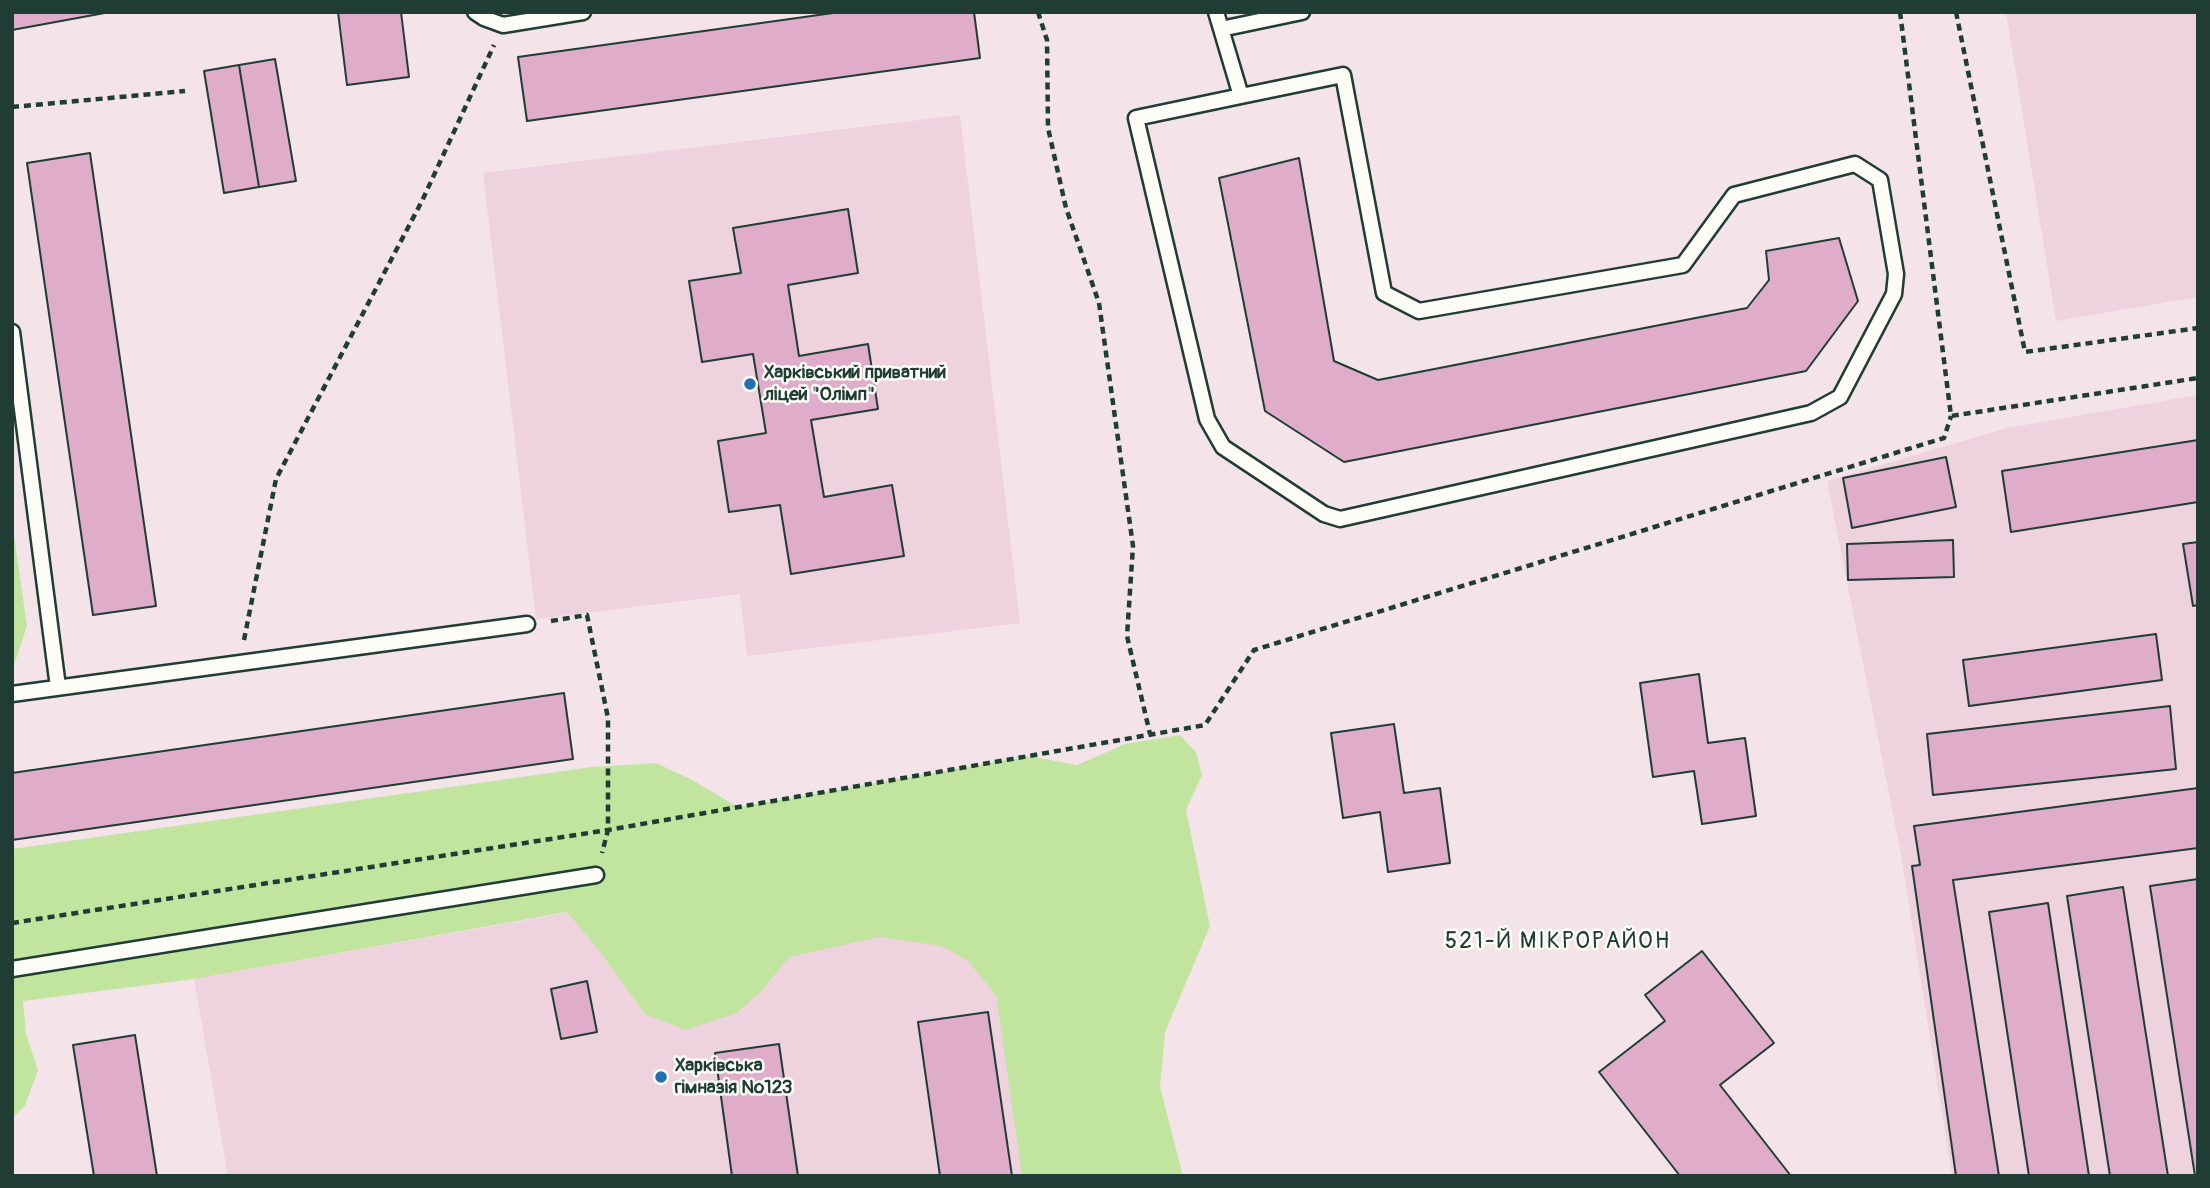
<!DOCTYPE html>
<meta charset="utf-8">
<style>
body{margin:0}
#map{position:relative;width:2210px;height:1188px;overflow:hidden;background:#f4e4e9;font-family:Pangolin,sans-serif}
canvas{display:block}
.frame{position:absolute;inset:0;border:14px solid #1f3d34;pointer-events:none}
</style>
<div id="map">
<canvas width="2210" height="1188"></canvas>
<div class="frame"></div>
</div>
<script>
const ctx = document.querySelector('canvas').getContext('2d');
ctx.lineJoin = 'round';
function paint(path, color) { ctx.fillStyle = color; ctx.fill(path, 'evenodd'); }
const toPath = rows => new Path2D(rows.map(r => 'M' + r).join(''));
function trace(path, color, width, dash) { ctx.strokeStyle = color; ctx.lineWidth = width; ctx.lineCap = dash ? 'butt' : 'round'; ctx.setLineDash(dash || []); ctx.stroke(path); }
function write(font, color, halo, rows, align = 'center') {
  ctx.font = font + ' Pangolin,sans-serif'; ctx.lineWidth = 5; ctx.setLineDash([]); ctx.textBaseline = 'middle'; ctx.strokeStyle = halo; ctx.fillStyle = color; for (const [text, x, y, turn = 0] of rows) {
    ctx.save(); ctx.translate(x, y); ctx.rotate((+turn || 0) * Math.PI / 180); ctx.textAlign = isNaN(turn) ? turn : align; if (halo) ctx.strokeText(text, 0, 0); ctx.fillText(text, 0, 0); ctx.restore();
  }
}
paint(toPath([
 [2006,12,2198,12,2198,297,2056,321],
 [960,115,1020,623,747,656,740,594,536,619,483,173],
 [2198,395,2198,1176,1952,1176,1901,855,1827,481,2007,428],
 [1063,825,1129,1176,228,1176,194,979]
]), '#eed3df');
paint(toPath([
 [12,521,27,626,12,671],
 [1180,735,1196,752,1202,775,1186,810,1210,926,1165,1032,1160,1087,1183,1176,1022,1176,996,995,968,961,941,946,880,937,789,957,763,989,737,1013,685,1030,645,1014,598,949,567,912,194,979,23,1001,26,1034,38,1070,25,1106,12,1118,12,849,592,767,656,763,692,780,738,807,1029,756,1077,765,1125,744]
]), '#c1e59f');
const building = toPath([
 [12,12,110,12,12,30,12,12],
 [338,12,401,12,409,77,347,85,338,12],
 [840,12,974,12,980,58,527,121,518,57,840,12],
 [275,59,296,181,259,187,239,65,275,59],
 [239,65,259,187,224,193,204,71,239,65],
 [90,153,156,606,93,615,27,163,90,153],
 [1299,158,1334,361,1378,380,1747,308,1769,280,1766,251,1839,238,1858,301,1806,371,1344,462,1265,411,1219,178,1299,158],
 [848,209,858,273,788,285,799,356,868,344,878,409,811,420,824,497,892,485,904,556,791,574,780,505,729,512,718,441,766,433,753,354,702,362,689,281,741,273,733,228,848,209],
 [2198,440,2198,502,2011,532,2002,471,2198,440],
 [1946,457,1956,507,1852,528,1843,478,1946,457],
 [1953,540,1954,577,1848,580,1847,544,1953,540],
 [2198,542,2198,615,2197,605,2193,606,2183,544,2198,542],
 [2156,634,2162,680,1969,706,1963,660,2156,634],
 [1699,674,1708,743,1745,738,1756,816,1702,824,1694,771,1653,777,1640,683,1699,674],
 [564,693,573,759,12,840,12,773,564,693],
 [2170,706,2176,769,1933,795,1927,734,2170,706],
 [1394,724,1404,793,1440,788,1450,863,1388,872,1380,812,1343,818,1331,733,1394,724],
 [2198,788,2198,848,1953,880,1999,1176,1956,1176,1912,866,1920,865,1914,826,2198,788],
 [2198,879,2198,1176,2195,1176,2150,886,2198,879],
 [2123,887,2168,1176,2110,1176,2067,896,2123,887],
 [2048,903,2089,1176,2029,1176,1989,912,2048,903],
 [1702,951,1774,1043,1720,1085,1791,1176,1680,1176,1599,1072,1665,1021,1645,995,1702,951],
 [587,981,597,1032,561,1039,551,989,587,981],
 [988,1012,1012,1176,940,1176,918,1022,988,1012],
 [135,1035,157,1176,94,1176,73,1045,135,1035],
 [779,1044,798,1176,732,1176,715,1053,779,1044]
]);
paint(building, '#dfacc9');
trace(building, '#1f3d34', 2);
const service = toPath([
 [475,12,484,18,503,25,583,12],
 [1216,12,1241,96,1136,118,1207,419,1223,447,1324,514,1340,519,1811,413,1840,397,1894,294,1896,274,1880,180,1855,164,1734,195,1683,265,1419,311,1384,293,1343,75,1241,96],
 [1221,29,1302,12],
 [12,332,58,687],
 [12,694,527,624],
 [12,969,596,875]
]);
trace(service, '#1f3d34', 19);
trace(toPath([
 [1038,12,1047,40,1048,128,1066,208,1099,303,1133,546,1127,636,1150,734],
 [1900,12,1951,416,2198,378],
 [1956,12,2025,352,2198,328],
 [12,107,185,91],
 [551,621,587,615,608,718,608,830,602,853],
 [244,640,276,479,422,201,494,45],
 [12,923,608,830,1205,725,1254,650,1944,438,1951,416]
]), '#1f3d34', 4.5, [7, 5]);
trace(service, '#fdfcf7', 14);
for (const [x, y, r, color] of [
 [750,384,7,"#1f6fb2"],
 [661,1077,7,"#1f6fb2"]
]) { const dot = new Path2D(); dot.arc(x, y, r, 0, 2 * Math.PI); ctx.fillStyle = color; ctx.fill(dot); trace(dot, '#fdfcf7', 2.5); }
write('bold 19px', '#1f3d34', '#fdfcf7', [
 ["Харківський приватний",764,373],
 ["ліцей \"Олімп\"",764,395],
 ["Харківська",675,1066],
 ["гімназія №123",675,1088]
], 'left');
ctx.letterSpacing = '2px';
write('23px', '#1f3d34', '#fdfcf7', [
 ["521-Й МІКРОРАЙОН",1558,942]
]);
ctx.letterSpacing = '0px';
</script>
